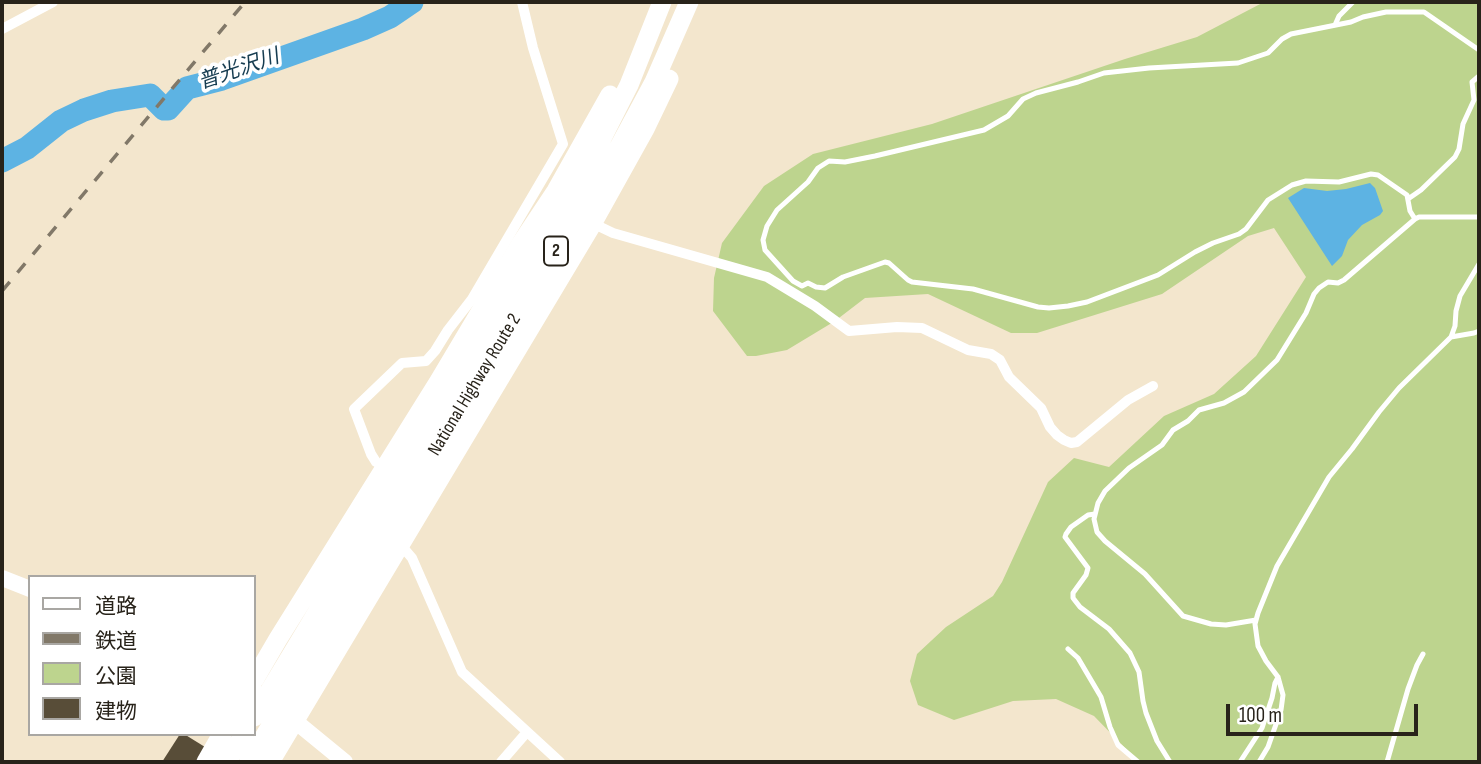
<!DOCTYPE html>
<meta charset="utf-8">
<style>
body{margin:0}
#map{position:relative;width:1481px;height:764px;overflow:hidden;background:#f3e6cd;font-family:"Sofia Sans Condensed","Noto Sans JP",sans-serif}
canvas{display:block}
.frame{position:absolute;inset:0;border:4px solid #28231a;pointer-events:none}
.legend{position:absolute;left:28px;top:575px;width:228px;height:161px;box-sizing:border-box;background:#fff;border:2px solid #a9a7a3;margin:0;padding:9px 12px;list-style:none;font-size:21px;color:#28231a}
.legend li{display:flex;align-items:center;gap:14px;height:35px}
.legend b{width:35px;border:2px solid #a9a7a3}
.scale{position:absolute;left:1226px;top:704px;width:192px;height:32px;box-sizing:border-box;border:4px solid #28231a;border-top:0;padding-left:9px;font-size:21px;line-height:24px;white-space:nowrap;color:#28231a;-webkit-text-stroke:5px #fff;paint-order:stroke}
</style>
<div id="map">
<canvas width="1481" height="764"></canvas>
<div class="frame"></div>
<ul class="legend">
<li><b style="height:9px;background:#fff"></b>道路</li>
<li><b style="height:9px;background:#817868"></b>鉄道</li>
<li><b style="height:19px;background:#bdd48e"></b>公園</li>
<li><b style="height:19px;background:#584d38"></b>建物</li>
</ul>
<div class="scale">100 m</div>
</div>
<script>
const ctx = document.querySelector('canvas').getContext('2d');
ctx.lineJoin = 'round';
function paint(path, color) { ctx.fillStyle = color; ctx.fill(path, 'evenodd'); }
const toPath = rows => new Path2D(rows.map(r => 'M' + r).join(''));
function trace(path, color, width, dash) { ctx.strokeStyle = color; ctx.lineWidth = width; ctx.lineCap = dash ? 'butt' : 'round'; ctx.setLineDash(dash || []); ctx.stroke(path); }
function write(font, color, halo, rows, align = 'center') {
  ctx.font = font + ' "Sofia Sans Condensed","Noto Sans JP",sans-serif'; ctx.lineWidth = 7; ctx.setLineDash([]); ctx.textBaseline = 'middle'; ctx.strokeStyle = halo; ctx.fillStyle = color; for (const [text, x, y, turn = 0] of rows) {
    ctx.save(); ctx.translate(x, y); ctx.rotate((+turn || 0) * Math.PI / 180); ctx.textAlign = isNaN(turn) ? turn : align; if (halo) ctx.strokeText(text, 0, 0); ctx.fillText(text, 0, 0); ctx.restore();
  }
}
paint(toPath([
 [1264,2,1479,2,1479,762,1137,762,1129,752,1094,716,1056,699,1013,701,954,720,918,705,910,681,917,654,946,627,993,596,1002,582,1048,482,1074,458,1109,467,1164,416,1214,394,1256,356,1306,277,1274,228,1248,236,1162,294,1037,333,1011,333,928,294,865,298,835,321,787,350,756,356,747,356,713,311,714,278,722,243,764,186,813,154,932,124,1125,59,1197,37]
]), '#bdd48e');
paint(toPath([
 [1370,183,1375,188,1383,211,1380,215,1362,225,1348,240,1342,256,1332,266,1288,198,1304,188,1327,191,1346,189]
]), '#5db3e3');
trace(toPath([
 [2,161,27,148,61,121,84,110,112,101,150,95,164,109,168,109,187,88,222,79,363,29,390,17,412,2]
]), '#5db3e3', 23);
paint(toPath([
 [180,734,184,734,205,747,196,762,162,762]
]), '#584d38');
trace(toPath([
 [1335,25,1339,16,1353,2],
 [1408,199,1421,190,1455,157,1459,149,1463,124,1474,100,1472,82,1479,76],
 [1415,219,1410,211,1407,195,1378,175,1371,174,1339,182,1306,181,1292,185,1268,200,1246,229,1239,234,1213,243,1195,252,1158,275,1087,302,1068,306,1049,308,1038,307,973,289,912,282,908,280,889,263,885,262,843,277,825,288,816,287,808,283,802,286,793,281,765,250,763,240,767,226,777,210,808,182,818,168,829,161,845,162,875,156,984,130,1008,116,1023,99,1036,93,1078,82,1104,73,1149,68,1238,63,1268,53,1282,39,1291,34,1351,22,1363,17,1386,12,1424,12,1479,50],
 [1451,337,1474,333,1479,331],
 [1095,514,1088,515,1071,527,1066,534,1065,537,1088,568,1086,575,1073,593,1073,598,1080,607,1109,629,1130,653,1139,672,1143,701,1146,713,1157,741,1170,762],
 [1256,620,1226,625,1211,624,1183,616,1145,574,1105,541,1097,532,1094,519,1098,503,1105,491,1129,468,1162,445,1173,430,1188,421,1199,410,1224,403,1244,392,1277,360,1306,313,1314,294,1319,288,1328,282,1338,283,1344,280,1415,219,1419,217,1479,217],
 [1068,649,1078,658,1101,697,1110,727,1118,745,1138,762],
 [1240,762,1262,728,1272,698,1275,683,1278,677],
 [1259,762,1268,747,1281,710,1283,695,1278,677,1266,661,1258,646,1255,624,1258,613,1277,566,1329,477,1352,449,1379,412,1399,388,1451,337,1455,326,1456,311,1460,296,1479,264],
 [1387,762,1408,689,1417,665,1423,654]
]), '#fff', 5);
trace(toPath([
 [2,29,53,2],
 [592,223,613,233,767,277,815,306,849,331,897,327,922,328,968,350,991,354,1000,360,1009,377,1041,408,1050,427,1057,435,1064,440,1071,443,1077,442,1128,400,1153,386],
 [385,467,376,462,371,454,354,409,402,363,426,361,435,351,448,330,472,299,563,144,533,48,522,2],
 [400,547,406,551,412,558,462,672,560,762],
 [501,762,527,732]
]), '#fff', 10);
trace(toPath([
 [2,578,30,589],
 [254,691,295,721,345,762]
]), '#fff', 16);
trace(toPath([
 [254,680,278,639,439,381,520,245,556,191,610,95],
 [254,717,596,150,629,85,662,2],
 [206,762,222,734],
 [227,762,244,734],
 [249,762,619,147,654,82,689,2],
 [270,762,591,226,645,129,669,79]
]), '#fff', 19);
trace(toPath([
 [2,291,245,2]
]), '#817868', 3.5, [12, 12]);
for (const [x, y, w] of [
 [556,251,24]
]) { const box = new Path2D(); box.roundRect(x - w / 2, y - 14.5, w, 29, 5); ctx.fillStyle = '#fff'; ctx.fill(box); trace(box, '#28231a', 2); }
write('bold 18px', '#28231a', null, [
 ["2",556,251]
]);
write('19px', '#28231a', '#fff', [
 ["National Highway Route 2",475,385,-59]
]);
write('italic 21px', '#163c50', '#fff', [
 ["普光沢川",239,70,-19]
]);
</script>
